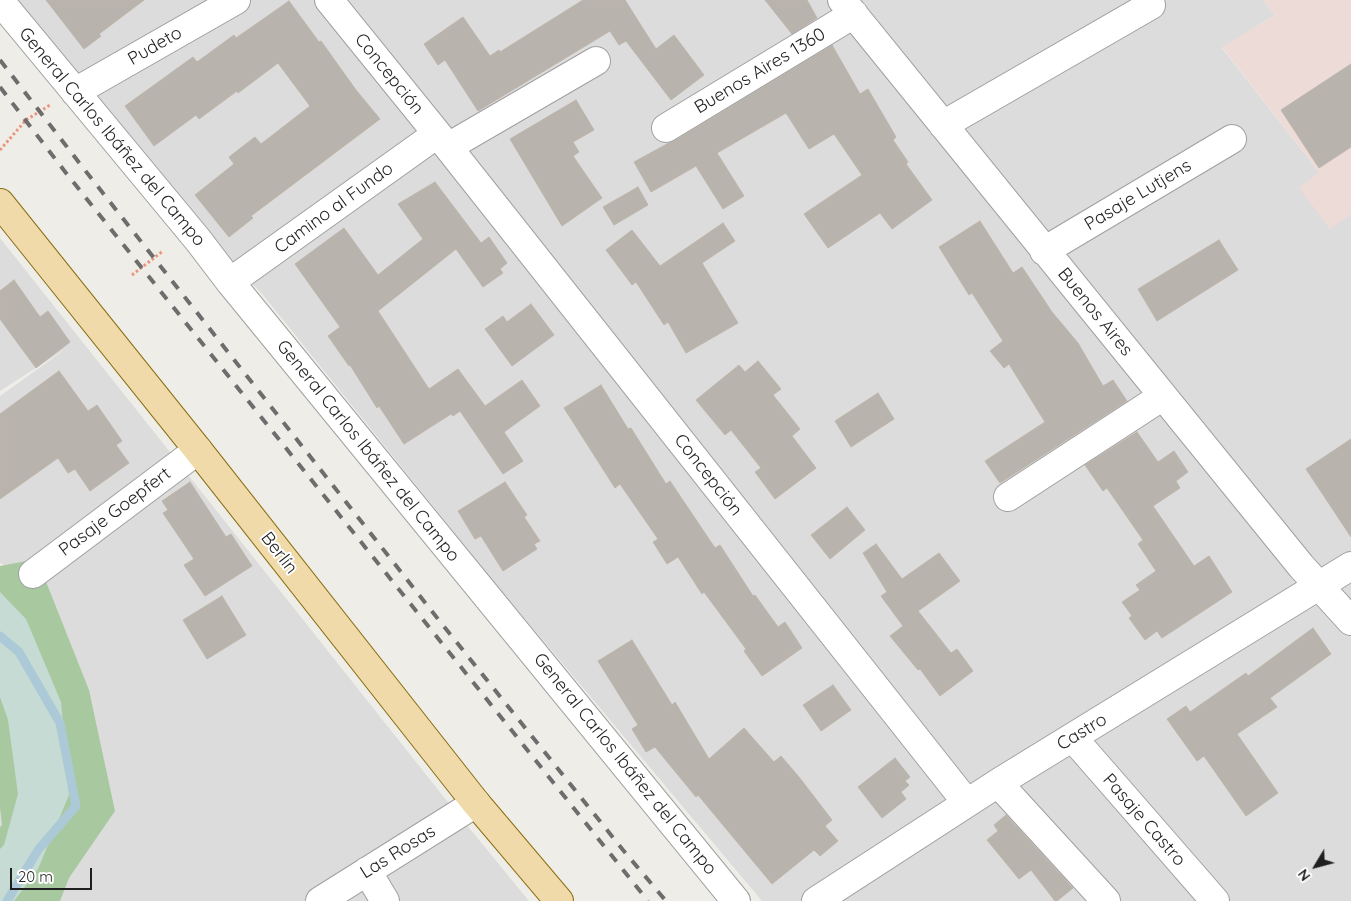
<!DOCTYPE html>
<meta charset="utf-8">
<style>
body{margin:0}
#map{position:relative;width:1351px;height:901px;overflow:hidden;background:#efede7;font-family:Quicksand,sans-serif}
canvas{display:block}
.north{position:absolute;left:1291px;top:841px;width:50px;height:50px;-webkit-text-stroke:4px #fff;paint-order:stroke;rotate:233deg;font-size:14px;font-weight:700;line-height:20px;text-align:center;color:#1f1f1f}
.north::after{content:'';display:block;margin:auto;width:18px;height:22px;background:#1f1f1f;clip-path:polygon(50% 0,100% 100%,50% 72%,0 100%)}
.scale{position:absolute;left:10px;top:868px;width:82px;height:22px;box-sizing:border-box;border:2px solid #1f1f1f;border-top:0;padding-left:6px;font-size:15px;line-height:18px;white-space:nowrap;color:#1f1f1f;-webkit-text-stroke:4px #fff;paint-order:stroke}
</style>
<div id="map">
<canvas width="1351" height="901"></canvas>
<div class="north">N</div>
<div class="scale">20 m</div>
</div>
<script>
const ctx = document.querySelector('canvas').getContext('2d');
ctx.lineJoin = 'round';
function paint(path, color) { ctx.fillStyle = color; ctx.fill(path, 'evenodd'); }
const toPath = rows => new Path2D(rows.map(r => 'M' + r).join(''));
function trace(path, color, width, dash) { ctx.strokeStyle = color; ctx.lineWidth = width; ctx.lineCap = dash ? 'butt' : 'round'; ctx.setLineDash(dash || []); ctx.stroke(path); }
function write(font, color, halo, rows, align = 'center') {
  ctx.font = font + ' Quicksand,sans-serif'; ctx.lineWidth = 4; ctx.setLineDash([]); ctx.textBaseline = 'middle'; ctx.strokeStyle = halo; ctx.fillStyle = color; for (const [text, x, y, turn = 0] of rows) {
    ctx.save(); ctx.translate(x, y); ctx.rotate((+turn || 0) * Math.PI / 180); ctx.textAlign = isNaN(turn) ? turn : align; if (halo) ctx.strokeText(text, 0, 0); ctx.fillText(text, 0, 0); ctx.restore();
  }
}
paint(toPath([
 [12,0,1263,0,1275,15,1222,48,1319,172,1329,228,1351,214,1351,901,762,901,495,583,263,295,223,254,146,156],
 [0,238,443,796,529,901,0,901,0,572,7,567,0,563,0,396,67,348,0,391]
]), '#dddcdc');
paint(toPath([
 [1263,0,1351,0,1351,214,1330,229,1299,188,1319,172,1222,47,1275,15]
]), '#eddbd8');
paint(toPath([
 [37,559,89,690,115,811,69,878,60,901,0,901,0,827,2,825,0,808,0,566]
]), '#a8c9a0');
paint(toPath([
 [0,592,26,619,61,702,69,795,38,869,14,901,0,901,0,849,4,845,18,794,8,720,0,697]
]), '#c6dbd3');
trace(toPath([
 [0,636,19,652,60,723,76,806,38,850,7,901]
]), '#acc9d7', 9);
const building = toPath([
 [46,0,144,0,99,34,101,36,84,49,46,0],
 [583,0,625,0,656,49,674,35,704,75,671,100,626,41,619,45,610,31,478,111,445,60,438,65,424,44,463,17,490,56,499,50,500,52,583,0],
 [765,0,807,0,817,18,792,34,765,0],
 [289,1,319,42,321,41,356,90,380,119,251,216,253,218,229,237,195,195,234,164,229,157,255,137,261,144,310,106,278,63,238,93,237,91,199,119,196,115,154,146,125,106,193,57,197,62,234,35,236,38,289,1],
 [832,45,860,94,868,89,896,137,893,140,908,162,906,164,932,200,892,229,880,213,828,248,804,214,862,175,834,134,809,149,786,113,717,153,744,196,723,209,696,166,651,192,634,162,667,144,674,141,832,45],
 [1351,64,1351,147,1319,168,1281,110,1351,64],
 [576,100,594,130,573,142,579,152,573,156,602,198,562,226,510,139,576,100],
 [435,182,481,243,489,237,507,263,500,269,503,273,483,287,456,249,378,311,429,389,458,369,485,406,522,380,540,406,504,432,523,461,503,474,460,411,453,416,451,414,404,444,379,406,377,408,350,365,349,366,328,336,340,327,295,264,344,228,378,275,423,239,398,204,435,182],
 [638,187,648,205,614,225,603,207,638,187],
 [980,221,1013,273,1022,267,1052,312,1078,343,1103,386,1113,380,1127,401,1000,483,985,461,1045,422,1009,364,1004,368,990,351,1003,341,972,293,969,295,939,247,980,221],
 [723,223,735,241,702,263,738,323,686,353,668,322,664,325,636,282,632,285,606,250,632,230,660,266,723,223],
 [1219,240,1238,270,1157,321,1138,289,1219,240],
 [14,280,40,317,48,311,70,342,36,368,0,319,0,291,14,280],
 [531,304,554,335,512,366,485,329,503,316,507,322,531,304],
 [758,361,781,389,773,395,800,429,792,436,816,468,775,499,755,472,761,468,731,430,725,435,696,400,739,365,745,372,758,361],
 [59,371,88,411,97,405,122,441,116,445,129,463,90,491,75,469,68,473,58,458,0,499,0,414,59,371],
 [601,385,628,429,631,428,666,484,670,481,715,548,720,545,753,596,755,595,778,627,785,622,802,648,762,676,744,651,746,649,704,592,702,594,678,557,667,564,653,542,658,539,620,484,615,488,564,408,601,385],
 [878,393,894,419,851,447,835,421,878,393],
 [1137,432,1158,462,1174,451,1188,472,1176,481,1180,488,1153,506,1194,566,1209,556,1232,592,1162,638,1157,631,1145,640,1129,618,1132,616,1122,602,1140,590,1136,585,1156,571,1138,544,1143,540,1107,488,1103,491,1085,465,1137,432],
 [1351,439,1351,537,1306,469,1351,439],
 [190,482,226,537,231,534,252,566,205,596,184,565,194,559,163,513,168,510,162,501,190,482],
 [505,482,527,515,524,517,540,541,534,544,537,549,503,571,481,536,475,539,458,511,505,482],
 [847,507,865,530,830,559,811,535,847,507],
 [876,544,902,579,939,553,960,581,918,611,951,653,957,649,973,671,940,696,920,669,918,670,890,636,903,626,881,596,887,592,863,553,876,544],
 [222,596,246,635,207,659,183,620,222,596],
 [1313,628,1331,654,1270,698,1277,707,1237,734,1278,793,1246,816,1204,756,1197,761,1167,719,1186,706,1190,712,1246,673,1248,676,1313,628],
 [632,640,672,705,675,702,709,759,744,728,774,762,781,756,799,777,832,820,825,826,838,841,820,856,814,850,772,884,698,795,696,797,655,747,646,752,632,729,638,725,598,661,632,640],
 [833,685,851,710,821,731,803,705,833,685],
 [895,758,910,777,905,781,909,785,901,792,906,799,882,818,858,787,895,758],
 [1006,815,1073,888,1057,901,1055,901,1031,870,1019,879,987,840,998,831,994,825,1006,815]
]);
paint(building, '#b8b3ad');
trace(building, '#bfb6ab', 1);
const minor = toPath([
 [329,0,448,147,967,803],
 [842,0,1301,566,1351,621],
 [0,1,198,240,230,282,736,901],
 [75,92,236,0],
 [943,125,1151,5],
 [666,128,854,14],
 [448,147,596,61],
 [1044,251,1232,139],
 [230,282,437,134],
 [1008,497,1163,396],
 [33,574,198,450],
 [1073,738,1215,901],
 [998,783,1106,901],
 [367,871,385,901],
 [320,901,476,803],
 [816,901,998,783,1351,566]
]);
const major = toPath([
 [0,203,198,450,476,803,559,901]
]);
trace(minor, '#a0a0a0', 30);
trace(major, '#896e12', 30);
trace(toPath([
 [0,150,26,120,50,105],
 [132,275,163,251]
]), '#ea947d', 3, [2.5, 2.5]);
trace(minor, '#fff', 28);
trace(major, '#f1daa9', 28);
trace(toPath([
 [0,60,84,169,438,619,623,850,666,901],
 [0,87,66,173,648,901]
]), '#6d6d6d', 4, [10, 10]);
write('18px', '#1f1f1f', '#fff', [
 ["Pudeto",155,46,-30],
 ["Buenos Aires 1360",760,71,-31],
 ["Concepción",389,74,51],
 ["General Carlos Ibáñez del Campo",112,137,50],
 ["Pasaje Lutjens",1138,195,-31],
 ["Camino al Fundo",334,208,-36],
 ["Buenos Aires",1095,312,51],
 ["General Carlos Ibáñez del Campo",368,451,51],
 ["Concepción",708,475,52],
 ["Pasaje Goepfert",115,512,-37],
 ["Berlín",279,553,52],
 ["Castro",1082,732,-31],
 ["General Carlos Ibáñez del Campo",625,764,51],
 ["Pasaje Castro",1144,820,49],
 ["Las Rosas",398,852,-32]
]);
</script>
